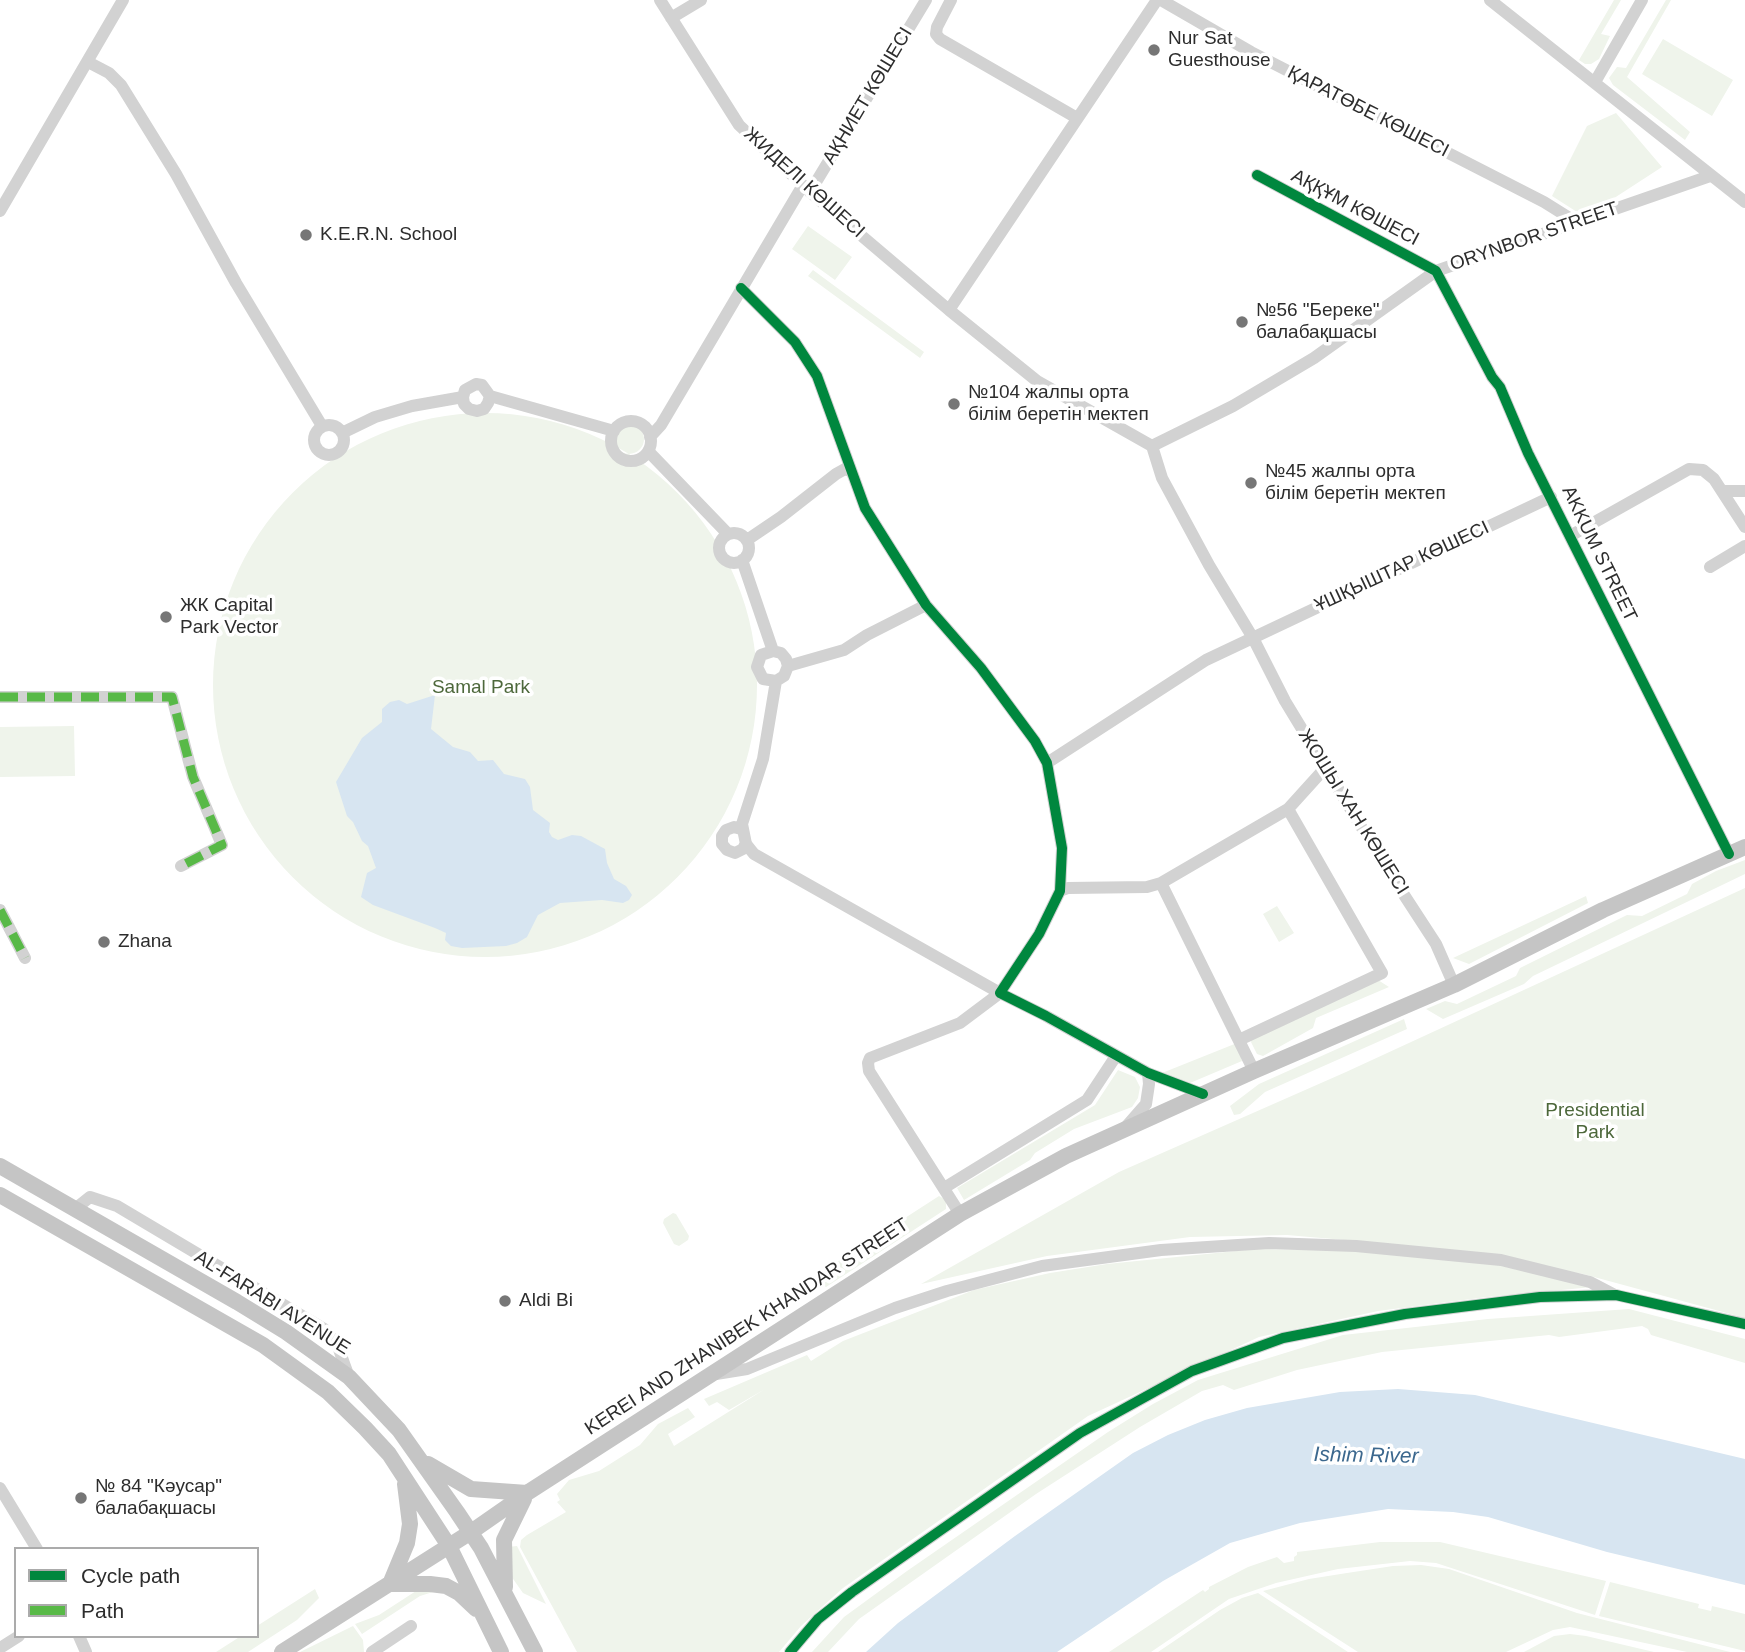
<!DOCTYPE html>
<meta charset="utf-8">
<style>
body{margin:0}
#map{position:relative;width:1745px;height:1652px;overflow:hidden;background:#fff;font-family:Arial,sans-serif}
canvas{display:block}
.legend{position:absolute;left:14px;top:1547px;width:245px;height:91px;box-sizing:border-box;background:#fff;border:2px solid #ababab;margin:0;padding:9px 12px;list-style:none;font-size:21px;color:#2d2d2d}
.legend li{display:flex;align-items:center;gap:14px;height:35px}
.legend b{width:35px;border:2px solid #ababab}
</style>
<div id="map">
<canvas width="1745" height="1652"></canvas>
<ul class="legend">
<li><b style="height:9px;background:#00873e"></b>Cycle path</li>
<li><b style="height:9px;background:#58b947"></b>Path</li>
</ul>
</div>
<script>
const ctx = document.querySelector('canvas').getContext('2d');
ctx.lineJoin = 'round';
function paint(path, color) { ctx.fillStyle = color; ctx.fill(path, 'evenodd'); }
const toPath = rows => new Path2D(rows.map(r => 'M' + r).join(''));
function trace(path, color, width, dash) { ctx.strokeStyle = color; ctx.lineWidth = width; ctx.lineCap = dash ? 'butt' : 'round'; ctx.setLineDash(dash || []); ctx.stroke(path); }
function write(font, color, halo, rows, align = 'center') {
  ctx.font = font + ' Arial,sans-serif'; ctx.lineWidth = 7; ctx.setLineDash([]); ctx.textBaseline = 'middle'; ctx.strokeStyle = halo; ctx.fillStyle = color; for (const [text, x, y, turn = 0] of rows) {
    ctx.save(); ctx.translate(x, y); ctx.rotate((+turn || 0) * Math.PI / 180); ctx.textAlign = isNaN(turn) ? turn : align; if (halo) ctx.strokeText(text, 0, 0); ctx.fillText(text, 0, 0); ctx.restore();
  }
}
paint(toPath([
 [1614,0,1621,0,1601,34,1610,36,1599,59,1591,64,1585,64,1579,60],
 [1666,0,1671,0,1627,77,1690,132,1685,140,1613,85,1609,78,1617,67,1626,68],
 [1663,39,1733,80,1712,116,1642,74],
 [1616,113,1662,167,1605,204,1577,212,1552,196,1587,126],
 [808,226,852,257,835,280,792,249],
 [813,270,924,352,920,358,808,276],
 '213 685a272 272 0 1 1 544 0a272 272 0 1 1-544 0Z',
 '614 439a15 15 0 1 1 30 0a15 15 0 1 1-30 0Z',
 [74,726,75,776,0,777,0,727],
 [1745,860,1745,874,1533,976,1524,984,1443,1019,1426,1009,1445,1001,1457,1004,1516,976,1520,968,1627,915,1642,916,1687,894,1692,884,1716,871],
 [1745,888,1745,1318,1583,1274,1402,1245,1287,1235,1190,1237,1047,1256,921,1284,1119,1172,1346,1072],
 [1586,896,1588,903,1469,964,1453,958],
 [1277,906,1294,933,1279,942,1263,914],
 [1378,980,1389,987,1316,1018,1313,1028,1263,1056,1257,1054,1251,1042,1252,1037],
 [1404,1019,1407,1029,1265,1092,1240,1114,1234,1115,1230,1106,1259,1084],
 [1237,1043,1242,1061,1190,1083,1162,1073],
 [1118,1070,1135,1077,1140,1087,1138,1098,1132,1107,1074,1129,1035,1153,1030,1160,964,1200,957,1188,1095,1105],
 [939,1196,946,1200,946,1209,826,1287,812,1278],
 [673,1213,676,1214,689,1236,688,1240,679,1246,674,1244,663,1223,664,1219],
 [1256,1249,1377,1251,1493,1264,1593,1287,1487,1297,1378,1311,1259,1337,1088,1416,843,1588,801,1626,779,1652,577,1652,520,1547,521,1540,527,1535,566,1512,557,1502,560,1500,557,1494,569,1480,599,1471,640,1445,658,1424,688,1408,695,1417,668,1434,674,1446,765,1389,729,1410,717,1402,709,1406,704,1399,807,1355,811,1361,843,1341,974,1290,1050,1273,1107,1264],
 [1629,1309,1745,1339,1745,1363,1651,1335,1648,1329,1642,1326,1559,1337,1549,1335,1382,1352,1297,1370,1234,1390,1223,1385,1202,1391,1140,1427,1036,1494,859,1619,828,1652,812,1652,844,1617,907,1571,1108,1432,1153,1404,1198,1380,1343,1335,1488,1319],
 [1380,1542,1440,1542,1606,1581,1595,1615,1436,1563,1410,1561,1338,1569,1276,1583,1229,1599,1151,1652,1109,1652,1203,1590,1205,1592,1209,1589,1209,1587,1248,1567,1277,1557,1284,1563,1294,1561,1294,1557,1297,1555,1297,1552],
 [517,1546,546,1604,523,1593,511,1576,508,1547],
 [1421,1565,1449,1569,1577,1613,1730,1652,1687,1652,1570,1627,1553,1630,1506,1652,1358,1652,1263,1591,1309,1579,1347,1573,1393,1566],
 [1610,1582,1699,1604,1698,1608,1711,1611,1712,1606,1745,1614,1745,1651,1599,1616],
 [432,1587,433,1592,420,1596,362,1634,355,1624,379,1615,416,1591],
 [315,1589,319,1598,297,1620,248,1652,216,1652,241,1636,257,1636,257,1626],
 [1258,1593,1348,1652,1158,1652,1220,1610,1242,1598],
 [353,1626,363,1640,364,1652,300,1652],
 [1570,1634,1586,1636,1654,1652,1524,1652,1554,1636]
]), '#eff4eb');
paint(toPath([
 [435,695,431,729,453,747,470,752,478,761,493,760,504,774,525,779,530,787,533,810,550,823,549,832,552,837,558,840,572,835,581,836,605,849,607,863,614,879,626,886,632,895,629,900,623,903,602,900,560,903,538,915,527,937,517,943,506,946,462,948,451,946,445,940,446,933,435,928,373,905,361,897,367,873,376,868,368,846,362,841,353,822,347,816,336,782,362,738,382,722,382,709,390,702,399,700,407,704],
 [1398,1389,1475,1395,1745,1459,1745,1585,1607,1552,1488,1517,1453,1512,1388,1509,1300,1523,1230,1543,1163,1581,1057,1652,866,1652,898,1623,1015,1536,1133,1453,1168,1435,1205,1420,1247,1408,1340,1392]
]), '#d7e5f1');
trace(toPath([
 [660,0,739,125,810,192,949,310,1037,381,1152,446],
 [951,0,937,27,936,34,940,39,1077,118],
 [1161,0,1251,52,1544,202,1576,222],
 [1490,0,1745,202],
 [671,18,701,0],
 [88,62,109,73,121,85,176,174,236,283,322,426],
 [1595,82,1642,0],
 [1257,175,1436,271,1492,377,1500,387,1528,453,1729,854],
 [810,192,926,0],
 [0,211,123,0],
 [741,288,795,342,817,376,865,508,926,605,981,668,1035,741,1047,763,1062,848,1060,891,1039,934,1000,993,1046,1016,1148,1073,1203,1094],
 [949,310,1157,0],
 [490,396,488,403,484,409,477,411,469,409,464,404,463,397,465,390,476,384,482,385,490,396,614,431],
 '611 441a20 20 0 1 1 40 0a20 20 0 1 1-40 0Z',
 '314 440a15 15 0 1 1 30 0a15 15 0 1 1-30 0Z',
 [342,433,375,417,412,406,463,397],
 [650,437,661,425,803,185],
 [1152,446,1233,406,1314,358,1436,271,1710,176],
 [1152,446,1162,478,1209,565,1253,638,1285,701,1382,861,1436,944,1454,985],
 [649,452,728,534],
 [1722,491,1745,491],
 '719 548a15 15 0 1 1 30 0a15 15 0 1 1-30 0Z',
 [1570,536,1689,469,1703,470,1714,479,1745,527],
 [747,540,781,517,836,474,845,469,850,471],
 [742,560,773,651,781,653,786,659,788,666,784,676,776,681,763,759,742,824,746,844,754,854,1000,993,960,1023,870,1058,868,1063,869,1071,960,1214],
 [1710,567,1745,546],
 [773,651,761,655,757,667,763,679,776,681],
 [788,666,844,650,867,635,926,605],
 [0,697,172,697,193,777,222,845,181,866],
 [1047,763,1206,660,1551,497],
 [1288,809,1326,767],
 [741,829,734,827,726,830,722,836,722,844,727,850,735,853,743,849,746,843],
 [1060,891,1068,888,1147,887,1161,883],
 [0,910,25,958],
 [1239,1040,1382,973,1288,809,1161,883,1254,1071],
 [1125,1128,1146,1104,1149,1084,1148,1073],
 [944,1188,1087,1100,1116,1056],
 [75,1209,90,1197,117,1206,324,1329,337,1344,349,1377],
 [716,1374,747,1369,895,1308,947,1291,1042,1266,1161,1250,1269,1243,1356,1246,1501,1260,1590,1282,1613,1294],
 [0,1488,37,1549],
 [79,1636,86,1652],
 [0,1648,19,1636],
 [372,1652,411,1626],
 [790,1652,818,1619,852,1592,1080,1433,1192,1371,1283,1338,1405,1314,1540,1297,1616,1295,1745,1324]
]), '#d2d2d2', 12);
trace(toPath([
 [0,1166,237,1302,286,1332,349,1377,399,1430,457,1512,481,1548,535,1652],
 [0,1195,263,1345,328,1392,365,1428,389,1454,449,1546,501,1652],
 [428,1464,471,1489,527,1493],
 [405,1484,410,1524,407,1543,390,1584,430,1584,446,1586,459,1593,476,1609],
 [505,1587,504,1540,524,1499],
 [282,1652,471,1532,527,1493,960,1214,1066,1156,1254,1071,1454,985,1603,910,1745,847]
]), '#c5c5c5', 16);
trace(toPath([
 [0,697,172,697,193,777,222,845,181,866],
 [0,910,25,958]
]), '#58b947', 9, [18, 9]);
trace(toPath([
 [1257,175,1436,271,1492,377,1500,387,1528,453,1729,854],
 [741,288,795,342,817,376,865,508,926,605,981,668,1035,741,1047,763,1062,848,1060,891,1039,934,1000,993,1046,1016,1148,1073,1203,1094],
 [790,1652,818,1619,852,1592,1080,1433,1192,1371,1283,1338,1405,1314,1540,1297,1616,1295,1745,1324]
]), '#00873e', 10);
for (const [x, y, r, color] of [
 [1154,50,7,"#767676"],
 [306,235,7,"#767676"],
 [1242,322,7,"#767676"],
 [954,404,7,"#767676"],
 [1251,483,7,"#767676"],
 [166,617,7,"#767676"],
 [104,942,7,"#767676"],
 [505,1301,7,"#767676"],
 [81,1498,7,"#767676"]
]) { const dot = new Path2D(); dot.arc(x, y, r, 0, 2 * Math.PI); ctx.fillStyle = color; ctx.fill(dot); trace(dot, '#fff', 2.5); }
write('19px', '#2d2d2d', '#fff', [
 ["Nur Sat",1168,39],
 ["Guesthouse",1168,61],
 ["K.E.R.N. School",320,235],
 ["№56 \"Береке\"",1256,311],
 ["балабақшасы",1256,333],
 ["№104 жалпы орта",968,393],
 ["білім беретін мектеп",968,415],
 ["№45 жалпы орта",1265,472],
 ["білім беретін мектеп",1265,494],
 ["ЖК Capital",180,606],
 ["Park Vector",180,628],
 ["Zhana",118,942],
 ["Aldi Bi",519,1301],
 ["№ 84 \"Кәусар\"",95,1487],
 ["балабақшасы",95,1509]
], 'left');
write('19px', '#2d2d2d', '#fff', [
 ["АҚНИЕТ КӨШЕСІ",868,96,-59],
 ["ҚАРАТӨБЕ КӨШЕСІ",1368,112,27],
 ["ЖИДЕЛІ КӨШЕСІ",804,183,42],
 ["АҚҚҰМ КӨШЕСІ",1355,208,28],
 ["ORYNBOR STREET",1534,237,-19],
 ["AKKUM STREET",1599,554,64],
 ["ҰШҚЫШТАР КӨШЕСІ",1402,567,-25],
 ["ЖОШЫ ХАН КӨШЕСІ",1353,812,58],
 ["AL-FARABI AVENUE",272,1303,32],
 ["KEREI AND ZHANIBEK KHANDAR STREET",747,1327,-33]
]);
write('19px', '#4d683b', '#fff', [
 ["Samal Park",481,688],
 ["Presidential",1595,1111],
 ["Park",1595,1133]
]);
write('italic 21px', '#3c688e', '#fff', [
 ["Ishim River",1366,1456,1]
]);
</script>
